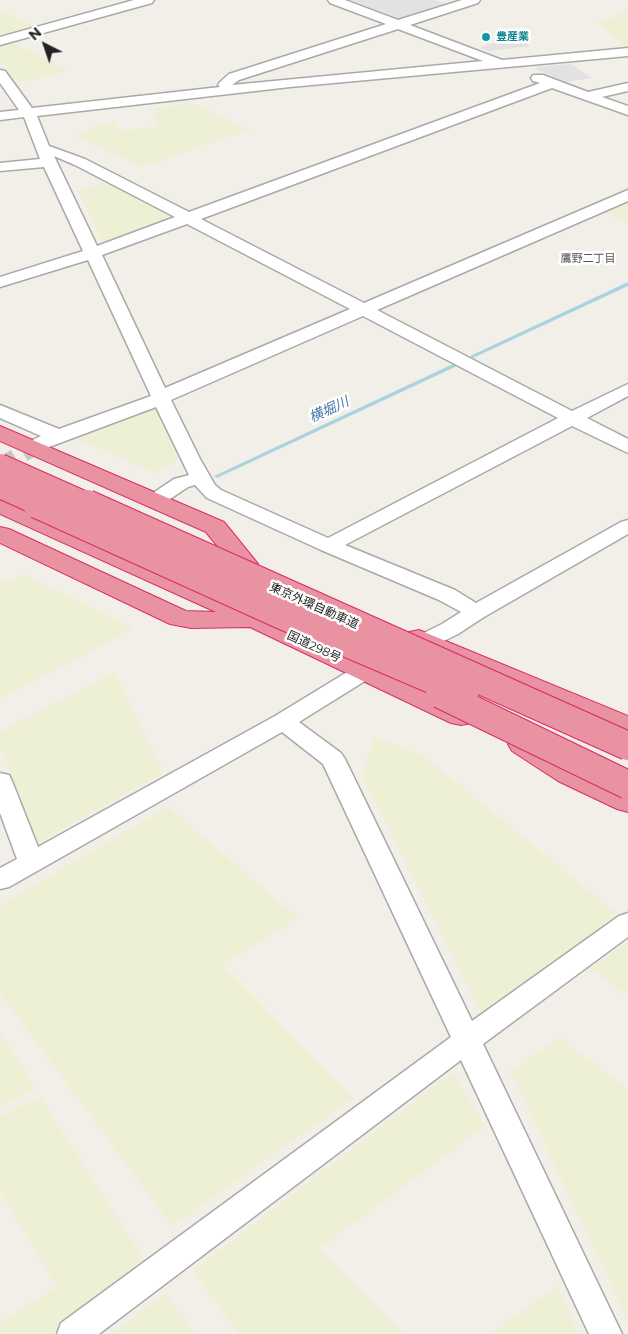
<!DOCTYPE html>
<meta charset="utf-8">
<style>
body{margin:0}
#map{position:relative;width:628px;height:1334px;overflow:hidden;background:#f2efe9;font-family:Montserrat,sans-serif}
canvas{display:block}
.north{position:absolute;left:20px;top:20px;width:50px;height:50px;-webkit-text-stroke:4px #fff;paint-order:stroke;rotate:319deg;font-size:14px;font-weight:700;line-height:20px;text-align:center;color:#222}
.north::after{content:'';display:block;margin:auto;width:18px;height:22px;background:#222;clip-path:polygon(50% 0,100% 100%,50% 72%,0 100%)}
</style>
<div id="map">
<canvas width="628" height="1334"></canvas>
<div class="north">N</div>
</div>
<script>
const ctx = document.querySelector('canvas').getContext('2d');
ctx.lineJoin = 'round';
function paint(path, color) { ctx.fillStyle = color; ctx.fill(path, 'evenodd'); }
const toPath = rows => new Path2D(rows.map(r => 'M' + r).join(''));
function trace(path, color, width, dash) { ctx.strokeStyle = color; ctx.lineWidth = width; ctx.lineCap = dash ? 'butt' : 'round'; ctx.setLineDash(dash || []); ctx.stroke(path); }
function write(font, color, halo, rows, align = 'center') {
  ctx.font = font + ' Montserrat,"Noto Sans JP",sans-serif'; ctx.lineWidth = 5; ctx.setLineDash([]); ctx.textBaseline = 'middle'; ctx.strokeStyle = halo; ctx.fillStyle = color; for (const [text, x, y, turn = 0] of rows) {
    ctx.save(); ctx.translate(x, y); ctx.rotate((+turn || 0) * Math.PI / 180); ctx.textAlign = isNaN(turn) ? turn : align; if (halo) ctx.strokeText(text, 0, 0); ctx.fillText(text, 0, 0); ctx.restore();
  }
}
paint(toPath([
 [0,10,40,28,0,39],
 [628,11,628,47,625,47,595,19,622,18,616,12],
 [15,43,68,70,19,84,0,60,0,47],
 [192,103,249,130,142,167,74,134,115,121,119,131,159,126,150,109],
 [105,182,176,219,103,244,78,191],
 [628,200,628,222,602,211],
 [155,407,178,459,156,473,75,439],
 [23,574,134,628,0,699,0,584],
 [115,672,163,773,36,844,0,745,0,732],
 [374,737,421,754,619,915,483,1017,362,776],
 [168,807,298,918,222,965,354,1098,172,1226,0,993,0,905],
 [628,941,628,996,590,969],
 [0,1032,36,1088,0,1107],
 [559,1038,628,1088,628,1321,511,1072],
 [453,1072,485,1126,319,1249,404,1334,238,1334,194,1270],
 [40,1097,148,1265,55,1334,0,1334,0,1322,57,1287,0,1191,0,1116],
 [557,1286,579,1334,490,1334],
 [166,1293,196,1334,111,1334]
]), '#eef0d5');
paint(toPath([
 [351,0,435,0,448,5,401,19],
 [515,35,530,46,490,51,480,48],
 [571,64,592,78,566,82,535,69,536,67]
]), '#e2e2e2');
paint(toPath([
 [628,282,628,286,475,357,473,358,470,356,628,282],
 [453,364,456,366,455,367,219,477,217,478,214,476,453,364]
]), '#aad3df');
trace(toPath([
 [0,467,33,447]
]), '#c8c6c1', 18, [18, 9]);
const minor = toPath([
 [134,0,154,0,152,3,0,45,0,37,134,0],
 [328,0,345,0,398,20,462,0,480,0,478,3,410,25,502,60,628,48,628,56,290,87,37,116,49,146,85,159,189,212,540,83,533,81,531,78,533,75,543,75,588,92,628,83,628,91,602,97,628,106,628,115,552,88,201,219,364,303,628,190,628,201,377,310,572,411,628,384,628,396,587,418,628,439,628,453,572,426,345,545,455,590,476,603,621,522,628,520,628,534,484,617,458,634,373,676,299,722,341,753,345,759,472,1021,619,916,628,913,628,937,483,1044,622,1334,589,1334,461,1060,99,1334,57,1334,61,1323,451,1037,323,764,282,732,9,887,0,889,0,868,17,859,0,813,0,773,9,775,12,781,38,847,275,716,357,666,442,624,461,612,439,600,321,550,207,498,195,485,188,487,161,505,154,507,147,505,144,501,147,497,174,479,189,475,156,407,33,453,26,451,23,447,26,443,41,436,0,418,0,405,59,429,151,396,88,260,0,287,0,277,83,251,44,167,0,171,0,163,40,159,24,117,0,120,0,112,19,110,0,83,0,70,5,71,32,108,220,87,218,85,220,82,229,74,386,24,330,3,328,0],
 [398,29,483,61,232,85,239,80,398,29],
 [54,156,75,165,175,217,97,246,54,156],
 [187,224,350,309,165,388,102,255,187,224],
 [363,316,558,418,328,538,221,490,215,485,200,459,171,400,363,316]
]);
const highway = toPath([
 [0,426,224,522,258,564,254,569,245,572,236,569,206,532,0,441,0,426],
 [0,498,266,614,471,709,475,716,471,723,461,725,451,723,250,627,191,628,170,624,0,543,0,527,9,529,186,611,216,612,0,514,0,498],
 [419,630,628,716,628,736,409,644,406,638,409,632,419,630],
 [522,734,532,737,578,767,628,790,628,812,617,809,558,781,512,751,508,744,512,737,522,734]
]);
trace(minor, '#a9a9a9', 3);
trace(highway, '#dc2a67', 2);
paint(minor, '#fff');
paint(highway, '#e892a2');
const highwayBridgeFar1 = toPath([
 [0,465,90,505],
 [0,487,40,505]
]);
const highwayBridge = toPath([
 [37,504,282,615,464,693],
 [87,504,628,746],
 [440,694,628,785]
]);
trace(highwayBridgeFar1, '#dc2a67', 24, []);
trace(highwayBridge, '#dc2a67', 30, []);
trace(highwayBridgeFar1, '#e892a2', 22);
trace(highwayBridge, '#e892a2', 28);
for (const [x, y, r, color] of [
 [486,37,5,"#0f9aa8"]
]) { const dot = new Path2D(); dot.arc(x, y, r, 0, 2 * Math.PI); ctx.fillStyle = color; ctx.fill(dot); trace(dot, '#fff', 2); }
write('bold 11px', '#0d838f', '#fff', [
 ["豊産業",496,37]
], 'left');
write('11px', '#555', '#fff', [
 ["鷹野二丁目",588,259]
]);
write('12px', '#222', '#fff', [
 ["東京外環自動車道",314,606,24],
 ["国道298号",314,647,25]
]);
write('italic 14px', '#4a7aab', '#fff', [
 ["横堀川",329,410,-25]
]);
</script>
